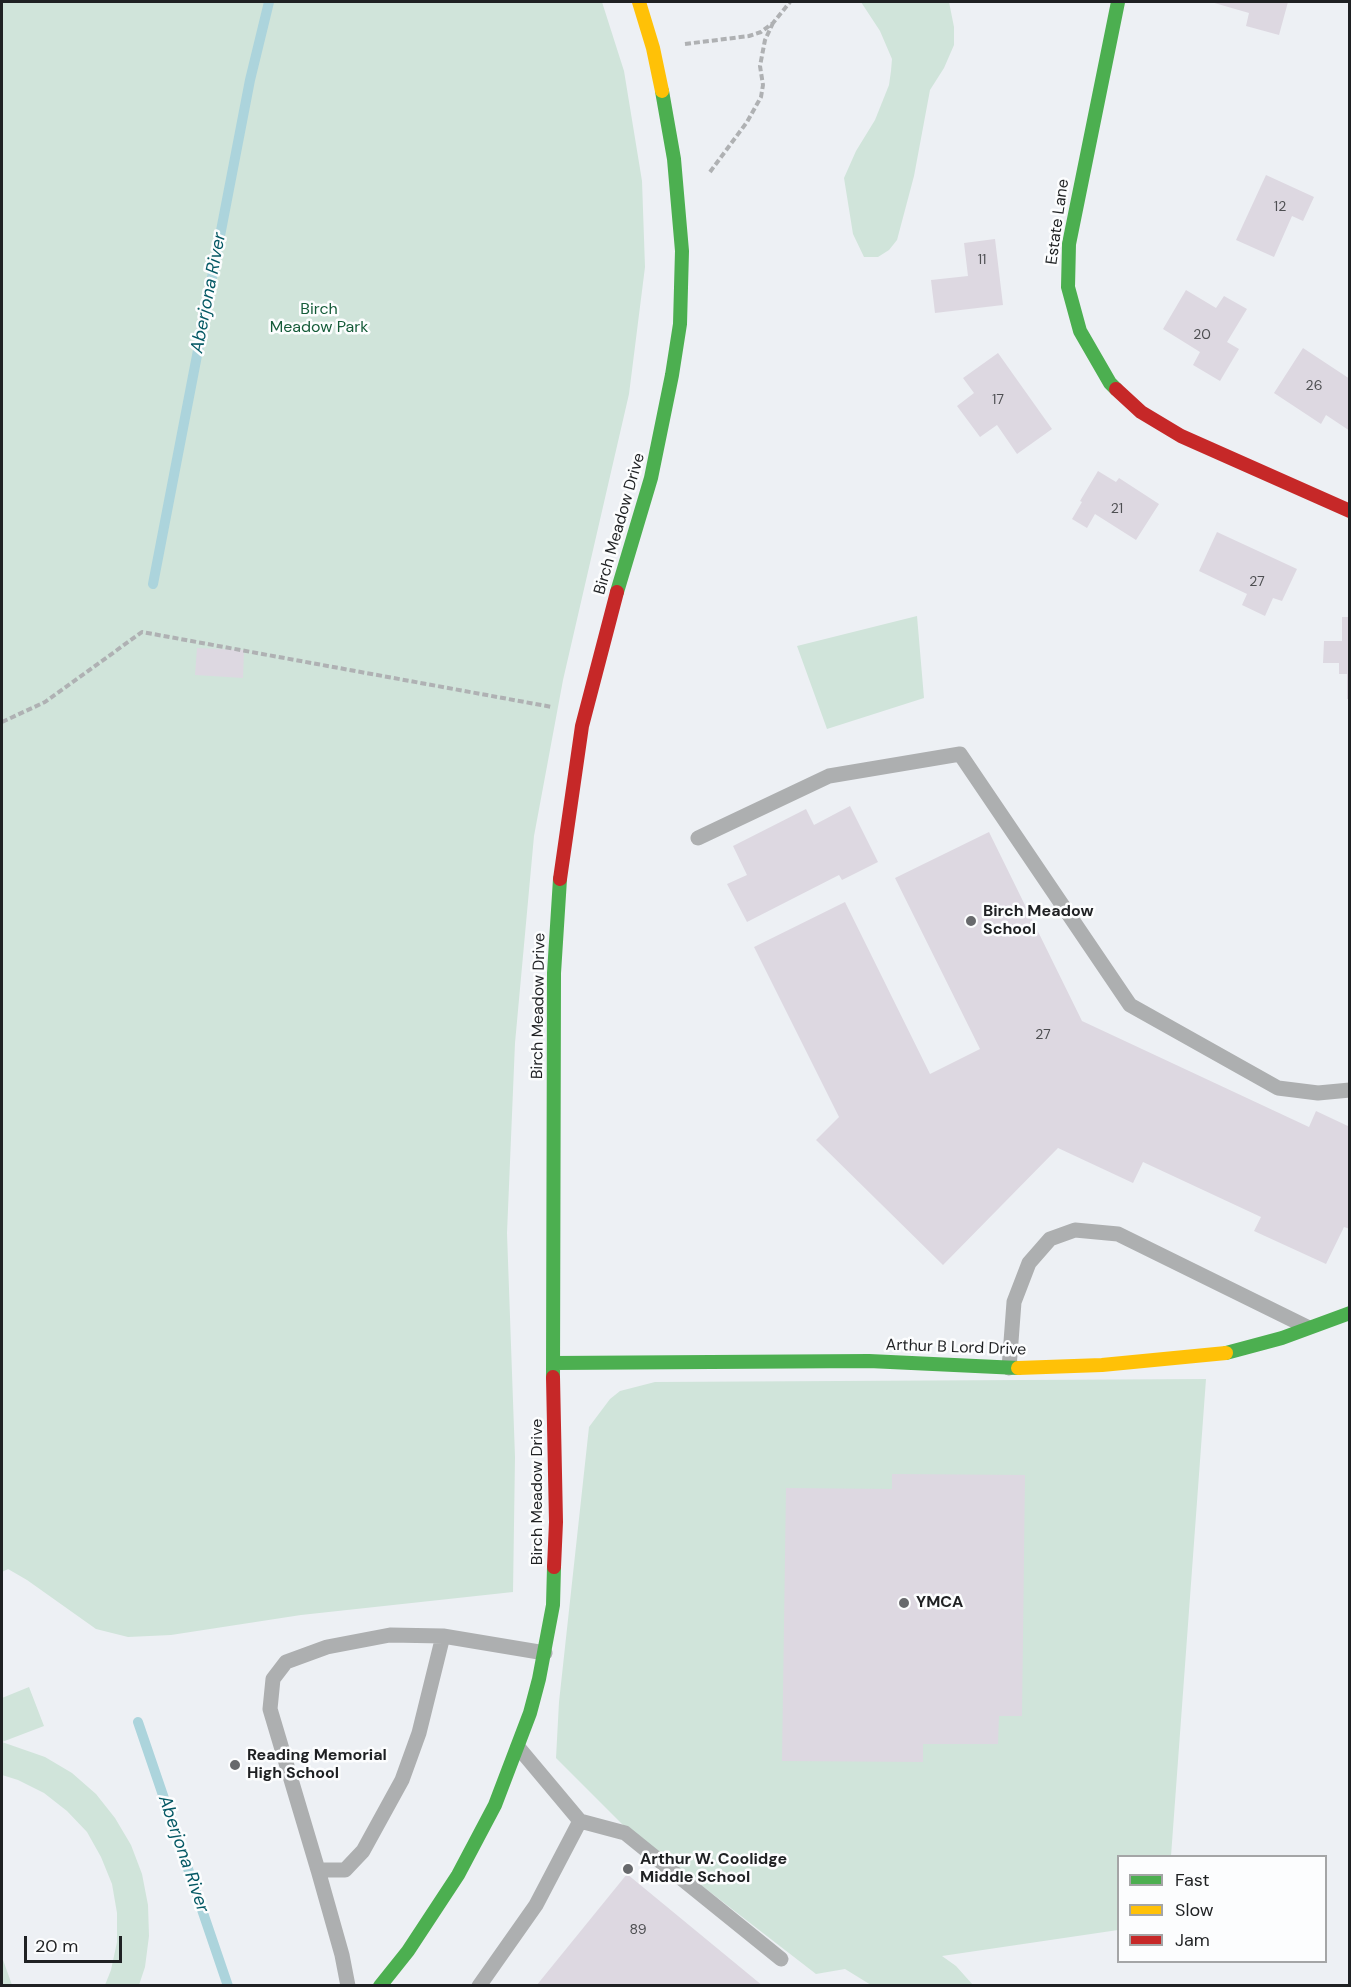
<!DOCTYPE html>
<style>
body{margin:0}
#map{position:relative;width:1351px;height:1987px;overflow:hidden;background:#edf0f4;font-family:"DM Sans",sans-serif}
canvas{display:block}
.frame{position:absolute;inset:0;border:3px solid #1f2123;pointer-events:none}
.legend{position:absolute;left:1117px;top:1855px;width:210px;height:108px;box-sizing:border-box;background:#fcfdfe;border:2px solid #a4a5a6;margin:0;padding:8px 10px;list-style:none;font-size:18px;color:#1f2123}
.legend li{display:flex;align-items:center;gap:12px;height:30px}
.legend b{width:30px;border:2px solid #a4a5a6}
.scale{position:absolute;left:24px;top:1936px;width:98px;height:27px;box-sizing:border-box;border:3px solid #1f2123;border-top:0;padding-left:8px;font-size:18px;line-height:21px;white-space:nowrap;color:#1f2123;-webkit-text-stroke:4px #fcfdfe;paint-order:stroke}
</style>
<div id="map">
<canvas width="1351" height="1987"></canvas>
<div class="frame"></div>
<ul class="legend">
<li><b style="height:8px;background:#4caf50"></b>Fast</li>
<li><b style="height:8px;background:#ffc107"></b>Slow</li>
<li><b style="height:8px;background:#c62828"></b>Jam</li>
</ul>
<div class="scale">20 m</div>
</div>
<script>
const ctx = document.querySelector('canvas').getContext('2d');
ctx.lineJoin = 'round';
function paint(path, color) { ctx.fillStyle = color; ctx.fill(path, 'evenodd'); }
const toPath = rows => new Path2D(rows.map(r => 'M' + r).join(''));
function trace(path, color, width, dash) { ctx.strokeStyle = color; ctx.lineWidth = width; ctx.lineCap = dash ? 'butt' : 'round'; ctx.setLineDash(dash || []); ctx.stroke(path); }
function write(font, color, halo, rows, align = 'center') {
  ctx.font = font + ' "DM Sans",sans-serif'; ctx.lineWidth = 5; ctx.setLineDash([]); ctx.textBaseline = 'middle'; ctx.strokeStyle = halo; ctx.fillStyle = color; for (const [text, x, y, turn = 0] of rows) {
    ctx.save(); ctx.translate(x, y); ctx.rotate((+turn || 0) * Math.PI / 180); ctx.textAlign = isNaN(turn) ? turn : align; if (halo) ctx.strokeText(text, 0, 0); ctx.fillText(text, 0, 0); ctx.restore();
  }
}
paint(toPath([
 [2,2,602,2,624,71,642,181,645,267,629,394,563,680,534,836,515,1043,507,1233,515,1457,513,1592,301,1615,171,1635,128,1637,96,1629,27,1580,8,1569,2,1572],
 [861,2,949,2,954,27,954,45,944,68,930,90,914,176,897,240,889,250,878,257,864,257,853,234,844,178,856,151,875,120,889,85,891,71,892,59,880,31],
 [917,616,924,698,827,729,797,646],
 [1206,1379,1171,1856,1118,1856,1118,1930,942,1956,956,1966,973,1985,871,1985,845,1969,816,1974,622,1824,556,1758,559,1702,589,1427,610,1399,620,1391,655,1382],
 [29,1687,44,1726,2,1742,45,1757,72,1773,96,1794,115,1818,131,1845,142,1874,148,1905,149,1936,145,1967,139,1985,105,1985,111,1970,117,1942,117,1913,112,1884,101,1857,87,1832,67,1811,44,1793,18,1780,2,1775,2,1698],
 [2,1957,12,1985,2,1985]
]), '#d0e4da');
trace(toPath([
 [153,584,250,80,269,2],
 [138,1722,228,1986]
]), '#acd4dc', 10);
paint(toPath([
 [1211,2,1288,2,1279,35,1246,26,1249,13],
 [1266,175,1314,197,1303,221,1292,216,1274,257,1236,240],
 [995,239,1003,305,935,313,931,280,968,276,964,243],
 [1186,290,1216,308,1224,296,1247,309,1227,342,1239,349,1220,381,1193,365,1200,352,1163,329],
 [1303,348,1350,379,1350,431,1326,415,1321,424,1274,393],
 [998,353,1052,429,1017,454,997,425,980,437,957,406,974,393,963,378],
 [1098,471,1116,482,1119,478,1159,504,1136,540,1095,514,1087,528,1072,519,1082,502,1080,501],
 [1217,532,1297,569,1282,601,1273,598,1265,616,1242,605,1247,594,1199,571],
 [1342,617,1350,617,1350,699,1347,699,1347,674,1339,674,1339,663,1323,663,1324,641,1342,641],
 [197,648,244,650,243,678,195,675],
 [850,806,878,862,842,880,839,875,747,922,727,884,747,875,733,846,806,809,814,825],
 [989,832,1082,1021,1309,1127,1316,1111,1350,1127,1350,1229,1344,1227,1326,1264,1254,1231,1261,1217,1143,1162,1133,1183,1058,1148,943,1265,816,1140,839,1117,754,947,845,902,930,1074,980,1049,895,878],
 [892,1474,1025,1475,1022,1716,999,1716,998,1744,923,1744,923,1762,782,1761,786,1488,892,1489],
 [627,1874,763,1986,536,1986]
]), '#ddd8e1');
trace(toPath([
 [685,44,749,36,761,32,773,23,790,2],
 [710,172,747,122,761,97,763,85,760,66,765,40,773,23],
 [2,722,45,702,142,632,552,707]
]), '#afb1b3', 4, [6, 3]);
trace(toPath([
 [698,838,829,776,960,754,1130,1005,1278,1088,1318,1093,1350,1090],
 [1009,1368,1014,1302,1029,1263,1050,1239,1075,1230,1118,1234,1307,1327],
 [443,1636,419,1733,402,1780,363,1851,345,1870,318,1870,270,1709,273,1679,286,1662,327,1647,390,1635,443,1636,545,1653],
 [580,1821,625,1833,781,1959],
 [318,1870,342,1955,348,1986],
 [479,1986,536,1905,580,1821,518,1747]
]), '#adafb0', 15);
trace(toPath([
 [1116,389,1110,383,1080,331,1068,287,1069,244,1118,2],
 [617,592,651,478,672,375,680,324,682,251,674,159,662,91],
 [1226,1353,1282,1338,1350,1313],
 [553,1363,869,1361,1018,1368],
 [553,1377,554,973,560,879],
 [380,1986,408,1951,458,1875,495,1805,530,1713,539,1679,553,1605,554,1567]
]), '#4caf50', 14);
trace(toPath([
 [639,2,653,48,662,91],
 [1018,1368,1102,1365,1226,1353]
]), '#ffc107', 14);
trace(toPath([
 [1116,389,1141,412,1181,436,1350,511],
 [560,879,582,726,617,592],
 [553,1377,556,1522,554,1567]
]), '#c62828', 14);
for (const [x, y, r, color] of [
 [971,921,6,"#67696c"],
 [904,1603,6,"#67696c"],
 [235,1765,6,"#67696c"],
 [628,1869,6,"#67696c"]
]) { const dot = new Path2D(); dot.arc(x, y, r, 0, 2 * Math.PI); ctx.fillStyle = color; ctx.fill(dot); trace(dot, '#fcfdfe', 2); }
write('14px', '#4e4f52', null, [
 ["12",1280,207],
 ["11",982,260],
 ["20",1202,335],
 ["26",1314,386],
 ["17",998,400],
 ["21",1117,509],
 ["27",1257,582],
 ["27",1043,1035],
 ["89",638,1930]
]);
write('16px', '#1f2123', '#fcfdfe', [
 ["Estate Lane",1058,222,-82],
 ["Birch Meadow Drive",620,524,-74],
 ["Birch Meadow Drive",539,1006,-89],
 ["Arthur B Lord Drive",956,1348,2],
 ["Birch Meadow Drive",538,1492,-90]
]);
write('16px', '#145b38', '#fcfdfe', [
 ["Birch",319,310],
 ["Meadow Park",319,328]
]);
write('bold 16px', '#1f2123', '#fcfdfe', [
 ["Birch Meadow",983,912],
 ["School",983,930],
 ["YMCA",916,1603],
 ["Reading Memorial",247,1756],
 ["High School",247,1774],
 ["Arthur W. Coolidge",640,1860],
 ["Middle School",640,1878]
], 'left');
write('italic 18px', '#045864', '#fcfdfe', [
 ["Aberjona River",209,293,-79],
 ["Aberjona River",183,1854,71]
]);
</script>
